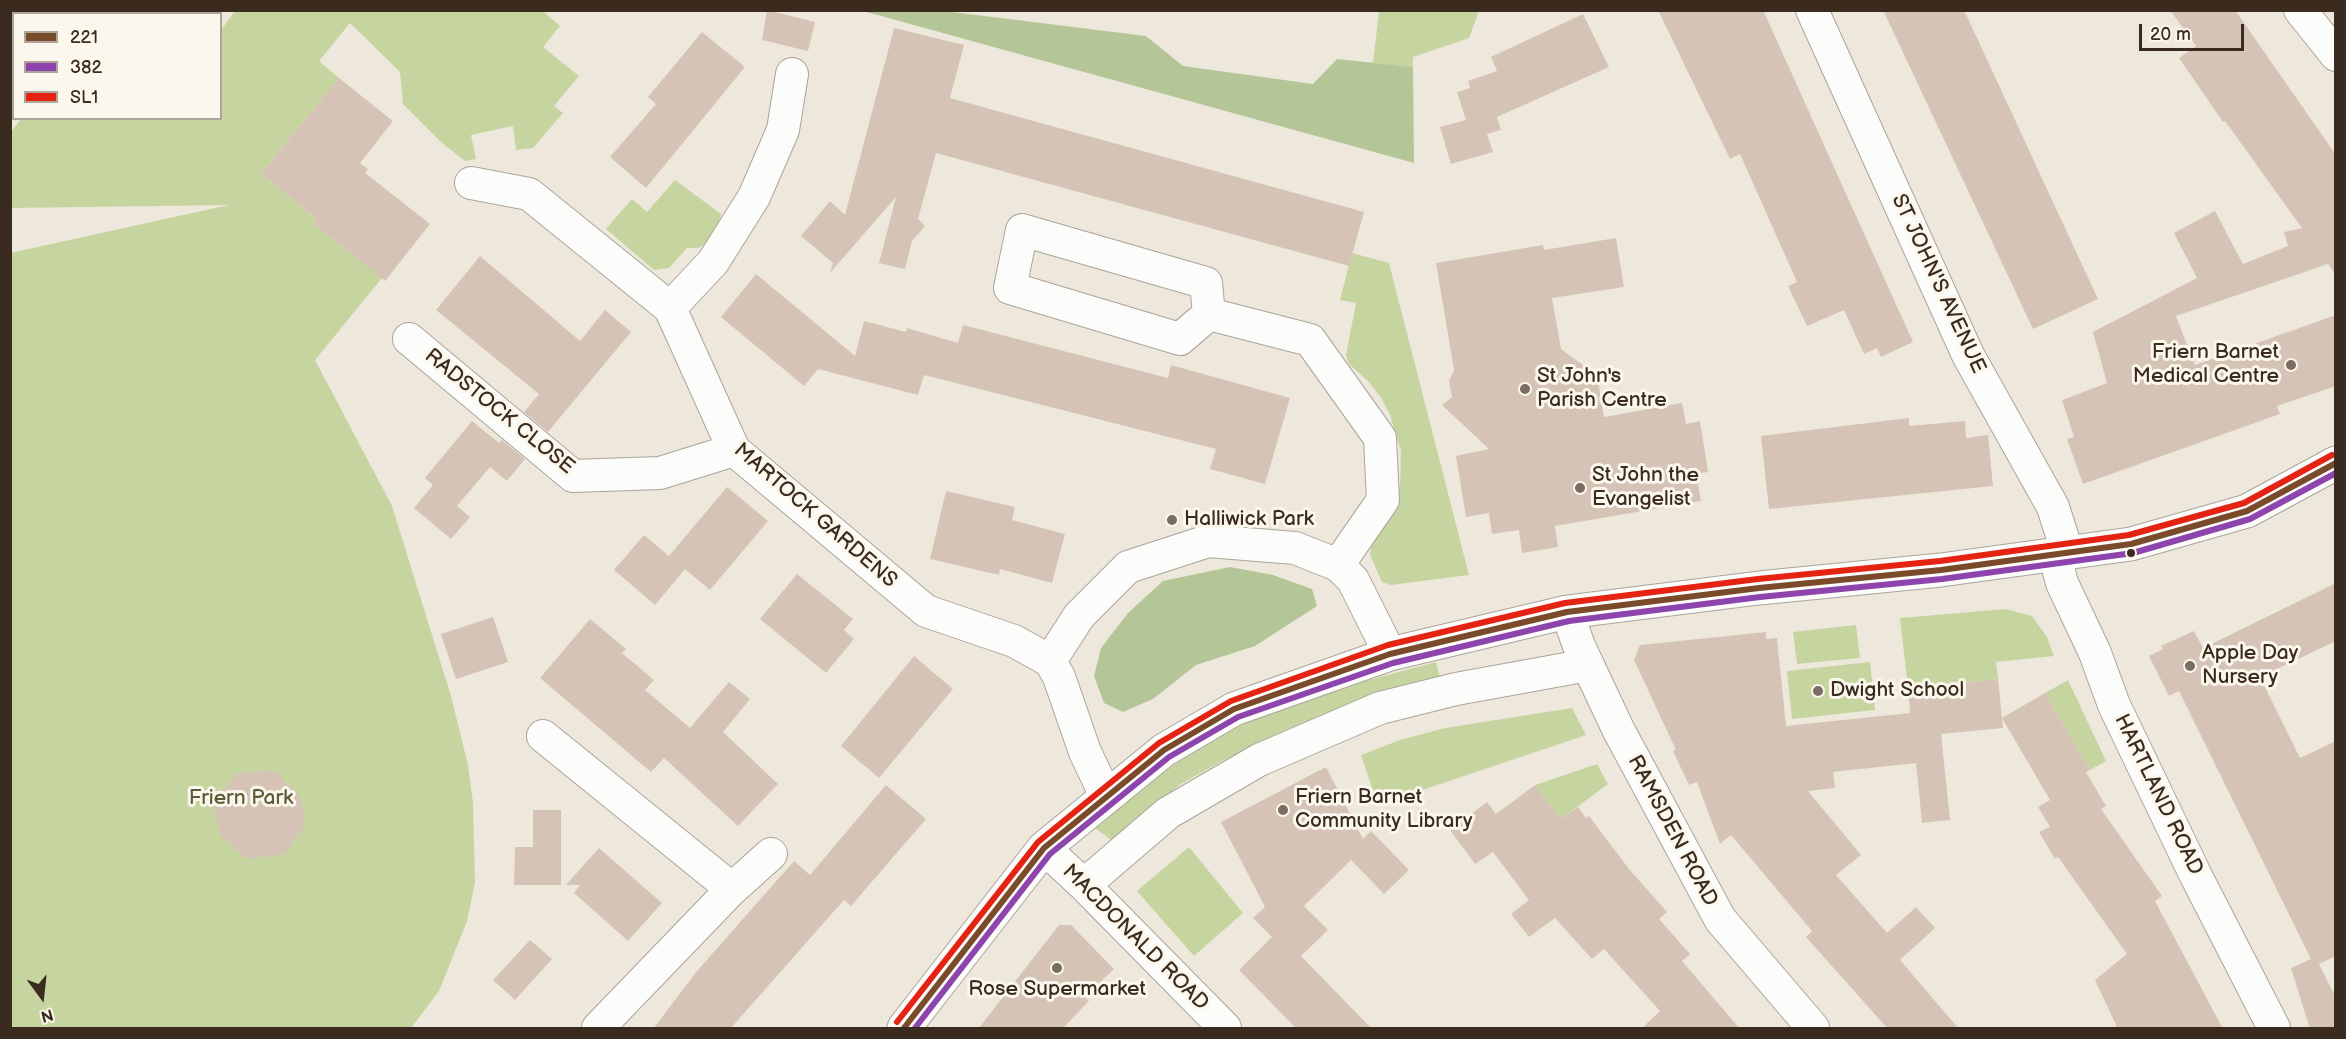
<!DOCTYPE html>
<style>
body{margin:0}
#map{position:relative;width:2346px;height:1039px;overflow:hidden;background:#eee8dc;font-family:"Balsamiq Sans",sans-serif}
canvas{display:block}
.frame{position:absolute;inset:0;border:12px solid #3b2a1e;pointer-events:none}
.legend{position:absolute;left:12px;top:12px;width:210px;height:108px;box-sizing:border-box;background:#fbf7ec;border:2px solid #aea59a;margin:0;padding:8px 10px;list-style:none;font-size:18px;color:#3b2a1e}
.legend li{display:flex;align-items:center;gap:12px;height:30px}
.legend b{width:30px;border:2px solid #aea59a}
.north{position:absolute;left:12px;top:967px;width:60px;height:60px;-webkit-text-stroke:4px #fbf7ec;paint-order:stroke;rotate:165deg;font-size:16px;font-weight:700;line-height:24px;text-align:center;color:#3b2a1e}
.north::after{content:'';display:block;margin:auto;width:21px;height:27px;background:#3b2a1e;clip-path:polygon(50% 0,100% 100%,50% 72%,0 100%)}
.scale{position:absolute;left:2139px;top:24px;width:105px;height:27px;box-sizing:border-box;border:3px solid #3b2a1e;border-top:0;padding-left:8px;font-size:18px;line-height:21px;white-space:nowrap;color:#3b2a1e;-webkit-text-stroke:4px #fbf7ec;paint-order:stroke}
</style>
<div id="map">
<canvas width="2346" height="1039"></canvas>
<div class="frame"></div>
<ul class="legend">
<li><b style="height:8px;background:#7a4b2a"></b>221</li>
<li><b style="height:8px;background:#8e44ad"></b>382</li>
<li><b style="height:8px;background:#e42313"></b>SL1</li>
</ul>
<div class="north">N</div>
<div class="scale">20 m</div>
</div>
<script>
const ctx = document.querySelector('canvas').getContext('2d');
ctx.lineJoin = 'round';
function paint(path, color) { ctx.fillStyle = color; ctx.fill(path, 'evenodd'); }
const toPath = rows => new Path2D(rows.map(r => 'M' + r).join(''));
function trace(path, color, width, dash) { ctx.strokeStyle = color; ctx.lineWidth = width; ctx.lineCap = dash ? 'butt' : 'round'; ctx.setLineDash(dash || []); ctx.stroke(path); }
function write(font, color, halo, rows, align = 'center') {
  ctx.font = font + ' "Balsamiq Sans",sans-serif'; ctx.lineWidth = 6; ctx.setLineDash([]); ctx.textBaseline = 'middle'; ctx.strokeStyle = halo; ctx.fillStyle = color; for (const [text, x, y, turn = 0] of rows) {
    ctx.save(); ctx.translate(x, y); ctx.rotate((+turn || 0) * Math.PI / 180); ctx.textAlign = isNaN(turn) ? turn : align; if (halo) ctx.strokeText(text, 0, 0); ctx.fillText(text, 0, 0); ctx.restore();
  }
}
paint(toPath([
 [546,10,544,12,560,26,543,47,579,76,554,106,563,113,533,148,516,150,513,126,471,135,476,159,465,161,442,143,403,104,400,72,350,23,319,61,339,78,261,174,316,218,313,223,382,278,315,360,392,506,451,696,468,765,473,803,475,882,467,921,439,991,411,1028,11,1028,10,253,229,205,11,208,10,133,21,119,173,118,176,121,178,119,220,118,221,30,235,11],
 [1379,11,1479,11,1469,38,1413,57,1413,67,1373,63],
 [675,180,721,214,714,240,712,239,699,248,687,248,669,268,654,270,606,229,632,199,647,212],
 [1352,253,1389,263,1469,575,1391,585,1382,582,1370,555,1371,546,1396,501,1400,485,1401,451,1390,415,1382,399,1368,381,1349,364,1346,355,1356,303,1340,300],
 [2006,609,2032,616,2047,637,2054,656,1996,662,1998,679,1908,688,1900,618],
 [1856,625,1860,658,1797,664,1793,632],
 [1436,662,1441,682,1355,705,1290,728,1222,761,1181,784,1146,811,1114,842,1095,828,1155,777,1227,730,1324,692],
 [1870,662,1875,710,1792,719,1787,671],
 [2068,680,2106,761,2090,770,2045,693],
 [1572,708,1586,735,1378,805,1361,755,1400,740,1445,728],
 [1597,764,1608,784,1561,819,1535,785],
 [1189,847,1243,913,1194,956,1137,891]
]), '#c6d5a0');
paint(toPath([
 [863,11,944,11,1146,36,1183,66,1313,84,1337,59,1413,67,1414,163],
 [1230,567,1273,575,1312,589,1317,606,1255,646,1196,665,1153,699,1123,712,1104,703,1094,676,1101,648,1128,613,1163,581]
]), '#b4c698');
paint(toPath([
 [767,10,815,22,808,51,762,40],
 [1658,10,1763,10,1913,342,1881,357,1877,348,1864,354,1844,310,1807,326,1788,286,1797,282,1740,154,1730,159],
 [1883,10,1964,10,2098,299,2033,329],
 [2170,10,2235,10,2336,155,2336,275,2328,264,2176,316,2195,365,2336,315,2336,386,2277,406,2280,414,2083,484,2067,439,2074,437,2062,400,2107,383,2093,332,2197,278,2174,233,2215,211,2243,264,2288,246,2284,232,2302,228,2225,121,2223,122,2179,58,2196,46],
 [1583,14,1609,67,1497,117,1501,130,1487,134,1493,152,1451,164,1440,127,1466,120,1457,92,1470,88,1468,81,1497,71,1491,57],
 [894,28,964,45,950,98,1364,212,1349,266,936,153,918,219,925,226,912,241,905,269,879,263,896,197,830,273,833,263,801,236,830,201,845,215],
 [702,32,745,67,646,188,610,157,656,104,648,97],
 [339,78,393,121,360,163,368,169,365,173,430,224,385,281,313,223,316,218,261,174],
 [1616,238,1624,287,1552,298,1561,349,1583,365,1585,377,1598,381,1604,417,1682,403,1686,424,1700,421,1708,472,1696,474,1701,501,1555,526,1558,547,1522,553,1519,530,1492,534,1489,513,1466,517,1456,456,1489,449,1442,405,1452,397,1449,381,1454,370,1436,263,1543,245,1544,250],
 [480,256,580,341,605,310,631,332,548,432,524,412,539,394,436,310],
 [756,274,855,356,864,321,906,332,907,328,958,343,963,325,1168,378,1171,365,1290,398,1265,484,1210,469,1216,449,924,375,918,395,818,369,804,386,721,317],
 [1909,418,1909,426,1965,421,1966,438,1988,435,1993,486,1769,509,1761,436],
 [472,421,499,443,502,440,525,459,507,481,490,467,457,506,470,517,451,539,414,508,433,485,425,478],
 [727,487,768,521,710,590,680,565,685,569,655,605,614,570,644,535,669,556],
 [946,491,1015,507,1012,520,1065,534,1052,583,1000,569,999,575,930,559],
 [797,574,853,619,844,630,854,639,826,673,760,619],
 [2336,583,2336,641,2260,677,2300,758,2336,741,2336,956,2319,964,2336,998,2336,1029,2310,1029,2291,968,2311,959,2179,691,2169,696,2149,656,2163,649,2161,646,2194,631,2203,648],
 [493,617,508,662,456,679,441,634],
 [590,619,626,649,622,653,654,680,645,690,690,728,729,682,750,699,723,732,778,784,738,826,664,758,651,772,540,678],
 [1766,632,1766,639,1777,638,1786,726,1910,713,1908,688,1998,679,2003,728,1941,734,1950,820,1922,823,1916,763,1833,772,1835,788,1808,791,1861,855,1836,875,1887,933,1916,907,1935,928,1900,960,1959,1029,1888,1029,1806,937,1812,931,1731,835,1720,844,1697,782,1689,785,1673,751,1676,750,1634,660,1640,645],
 [914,656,953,689,879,778,841,746],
 [2045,693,2090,770,2086,772,2106,806,2101,809,2162,896,2155,901,2223,1029,2118,1029,2095,980,2127,954,2058,857,2055,859,2039,832,2050,827,2038,807,2050,800,2002,718],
 [1326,767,1363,839,1371,831,1409,870,1384,894,1351,860,1304,906,1328,930,1301,956,1372,1029,1297,1029,1239,970,1272,937,1253,918,1265,907,1221,822],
 [274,770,301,798,305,825,285,854,247,859,220,836,213,804,236,774],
 [886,785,926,819,851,906,844,900,730,1029,653,1029,697,971,794,861,810,875],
 [1535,785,1561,819,1578,807,1586,818,1589,816,1629,869,1667,912,1659,919,1690,954,1682,961,1740,1029,1641,1029,1660,1011,1604,949,1592,959,1555,918,1529,937,1511,914,1529,900,1493,852,1475,864,1450,830,1487,802,1496,814],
 [533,810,561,810,561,885,514,885,515,847,533,847],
 [599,848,662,903,628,941,574,893,580,885,566,885],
 [1059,925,1071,925,1114,969,1085,997,1089,1001,1062,1029,978,1029],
 [530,940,552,959,515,1000,493,980]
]), '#d5c4b6');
const minor = toPath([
 [20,10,24,14],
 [1812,10,1968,355,2053,507,2068,554],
 [2300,10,2336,55],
 [471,183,529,194,670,308,734,450,926,611,1014,641,1050,661,1059,677,1085,752,1106,796],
 [670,308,713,262,754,197,783,130,792,74],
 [1209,314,1180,339,1010,288,1022,230,1206,283,1209,314,1310,340,1380,438,1383,500,1338,565],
 [409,339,573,476,660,473,734,450],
 [2055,556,2062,583,2095,653,2114,705,2195,874,2274,1028],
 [1567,612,1579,646,1618,729,1720,919,1813,1028],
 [1050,661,1079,616,1128,567,1208,541,1295,548,1338,565,1353,580,1390,654],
 [543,736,732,889,598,1028],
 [1044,848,1084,885,1225,1028],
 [1084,885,1168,813,1259,760,1380,708,1456,689,1588,665],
 [732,889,771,854]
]);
const primary = toPath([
 [904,1028,1044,848,1164,750,1234,709,1390,654,1567,612,1759,588,1941,570,2131,544,2247,511,2336,463]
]);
trace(minor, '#aaa49c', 34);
trace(primary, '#aaa49c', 35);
trace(minor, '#fcfcfa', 32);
trace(primary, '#fcfcfa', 33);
trace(toPath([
 [904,1028,1044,848,1164,750,1234,709,1390,654,1567,612,1759,588,1941,570,2131,544,2247,511,2336,463]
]), '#7a4b2a', 6);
trace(toPath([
 [915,1028,1050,854,1169,757,1238,717,1393,663,1569,621,1760,597,1942,579,2133,553,2250,519,2336,473]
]), '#8e44ad', 6);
trace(toPath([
 [897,1022,1038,842,1159,743,1231,701,1388,645,1565,603,1758,579,1940,561,2129,535,2244,503,2332,455]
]), '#e42313', 6);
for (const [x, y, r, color] of [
 [2291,365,6,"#7a6c60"],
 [1525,389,6,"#7a6c60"],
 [1580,488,6,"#7a6c60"],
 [1172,520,6,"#7a6c60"],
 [2131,553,5,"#3b2a1e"],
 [2190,666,6,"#7a6c60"],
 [1818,691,6,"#7a6c60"],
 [1283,810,6,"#7a6c60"],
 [1057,968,6,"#7a6c60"]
]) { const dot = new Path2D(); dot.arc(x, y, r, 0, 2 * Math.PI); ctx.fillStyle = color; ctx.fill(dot); trace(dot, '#fbf7ec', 2); }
write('21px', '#3b2a1e', '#fbf7ec', [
 ["ST JOHN'S AVENUE",1938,284,65],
 ["RADSTOCK CLOSE",499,412,39],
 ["MARTOCK GARDENS",815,516,41],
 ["HARTLAND ROAD",2158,795,64],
 ["RAMSDEN ROAD",1672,831,62],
 ["MACDONALD ROAD",1135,938,45]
]);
write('21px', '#3b2a1e', '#fbf7ec', [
 ["Friern Barnet",2279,353,"right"],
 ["Medical Centre",2279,377,"right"],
 ["St John's",1537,377],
 ["Parish Centre",1537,401],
 ["St John the",1592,476],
 ["Evangelist",1592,500],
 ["Halliwick Park",1184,520],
 ["Apple Day",2202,654],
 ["Nursery",2202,678],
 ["Dwight School",1830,691],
 ["Friern Barnet",1295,798],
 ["Community Library",1295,822],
 ["Rose Supermarket",1057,990,"center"]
], 'left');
write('21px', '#5b5936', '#fbf7ec', [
 ["Friern Park",241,799]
]);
</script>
